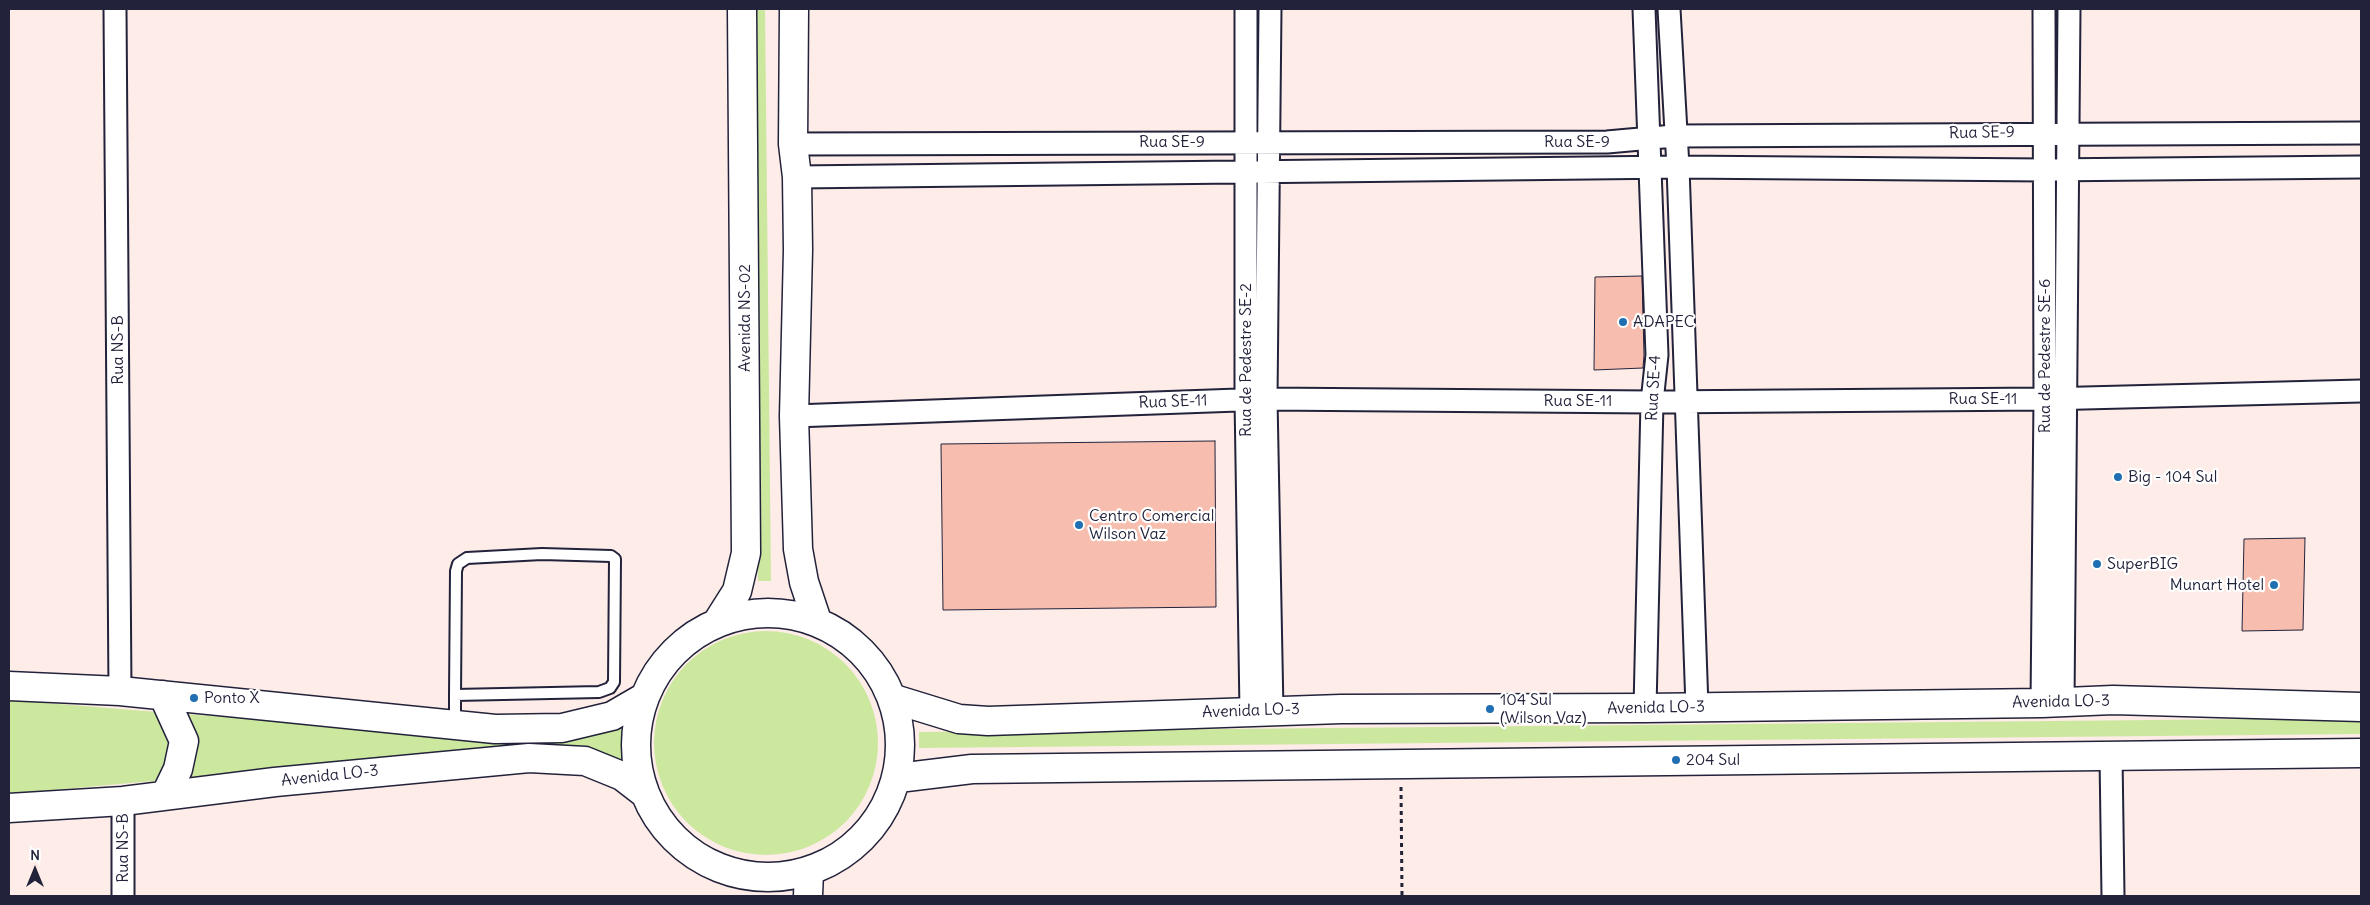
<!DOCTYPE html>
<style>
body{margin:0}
#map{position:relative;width:2370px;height:905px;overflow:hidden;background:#fdece7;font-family:Delius,sans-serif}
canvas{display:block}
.frame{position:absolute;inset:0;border:10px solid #22223b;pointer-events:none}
.north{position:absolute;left:10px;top:845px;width:50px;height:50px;-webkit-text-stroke:4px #fff;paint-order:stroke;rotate:0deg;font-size:14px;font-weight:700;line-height:20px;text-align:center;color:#22223b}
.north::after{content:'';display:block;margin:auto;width:18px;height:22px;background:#22223b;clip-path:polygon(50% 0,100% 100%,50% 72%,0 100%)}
</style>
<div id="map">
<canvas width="2370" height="905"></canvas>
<div class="frame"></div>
<div class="north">N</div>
</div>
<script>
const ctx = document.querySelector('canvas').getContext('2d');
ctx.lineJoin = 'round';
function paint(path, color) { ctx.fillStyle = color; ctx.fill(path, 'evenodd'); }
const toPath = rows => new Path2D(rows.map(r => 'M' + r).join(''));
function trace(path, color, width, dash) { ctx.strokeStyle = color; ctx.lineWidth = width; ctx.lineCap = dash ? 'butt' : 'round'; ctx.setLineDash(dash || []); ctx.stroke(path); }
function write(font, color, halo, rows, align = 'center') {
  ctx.font = font + ' Delius,sans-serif'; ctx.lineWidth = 4.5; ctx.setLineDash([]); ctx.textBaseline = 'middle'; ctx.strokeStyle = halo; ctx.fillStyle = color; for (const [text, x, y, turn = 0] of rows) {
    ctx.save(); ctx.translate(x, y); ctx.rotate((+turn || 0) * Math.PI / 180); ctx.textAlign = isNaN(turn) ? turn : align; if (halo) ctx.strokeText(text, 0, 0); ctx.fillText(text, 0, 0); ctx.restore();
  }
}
paint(toPath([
 [752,9,765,9,771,581,758,581],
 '654 743a112 112 0 1 1 224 0a112 112 0 1 1-224 0Z',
 [9,700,158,712,174,745,164,780,9,794],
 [185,714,454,735,621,725,621,759,566,750,456,752,183,778],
 [2361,718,2361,734,919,748,919,732]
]), '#cce89f');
const building = toPath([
 [1642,276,1644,355,1643,368,1594,370,1595,277,1642,276],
 [1215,441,1216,607,943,610,941,444,1215,441],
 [2305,538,2303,630,2242,631,2244,539,2305,538]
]);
paint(building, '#f7beaf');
trace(building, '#22223b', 1);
const lane = toPath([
 [455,695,599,692,610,688,614,682,615,559,611,556,542,554,467,558,458,564,456,571,455,695,455,724]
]);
const street = toPath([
 [115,9,120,691],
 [1246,9,1246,399,1251,711],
 [1270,9,1266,399,1272,711],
 [1644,9,1657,355,1652,402,1645,708],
 [1669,9,1678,167,1697,707],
 [793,144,1607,142,1674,136,2361,133],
 [797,177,1678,167,2044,170,2361,167],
 [794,416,1266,399,1652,402,2045,399,2361,391],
 [2063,702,2069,9],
 [2042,703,2045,399,2044,9],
 [2111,756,2113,896],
 [123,801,123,896]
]);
const secondary = toPath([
 [794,9,793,144,797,177,798,250,794,416,798,549,804,582,817,621],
 '636 745a132 132 0 1 1 264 0a132 132 0 1 1-264 0Z',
 [718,621,737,591,746,553,742,9],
 [9,686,120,691,495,729,562,728,612,716,643,698],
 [163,695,184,741,178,769,166,794],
 [894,699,959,719,988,721,1341,709,1645,708,2042,703,2113,700,2361,707],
 [898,778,972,769,2361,753],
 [9,808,123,801,275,782,529,758,585,761,622,776,644,793],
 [808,896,809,871]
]);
trace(lane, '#22223b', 14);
trace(street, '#22223b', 25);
trace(secondary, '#22223b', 31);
trace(toPath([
 [1401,787,1402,896]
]), '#22223b', 3, [4, 4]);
trace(lane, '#fff', 10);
trace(street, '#fff', 21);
trace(secondary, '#fff', 28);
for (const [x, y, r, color] of [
 [1623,322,5,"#1f6fb2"],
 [2118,477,5,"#1f6fb2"],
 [1079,525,5,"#1f6fb2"],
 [2097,564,5,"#1f6fb2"],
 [2274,585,5,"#1f6fb2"],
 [194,698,5,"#1f6fb2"],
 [1490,709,5,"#1f6fb2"],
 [1676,760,5,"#1f6fb2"]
]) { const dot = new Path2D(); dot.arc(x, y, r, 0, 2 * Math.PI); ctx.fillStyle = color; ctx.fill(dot); trace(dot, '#fff', 2); }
write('16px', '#22223b', '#fff', [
 ["Rua SE-9",1982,133,-1],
 ["Rua SE-9",1172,142],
 ["Rua SE-9",1577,142],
 ["Avenida NS-02",745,318,-90],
 ["Rua NS-B",118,350,-90],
 ["Rua de Pedestre SE-6",2045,356,-90],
 ["Rua de Pedestre SE-2",1246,360,-90],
 ["Rua SE-4",1654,388,-87],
 ["Rua SE-11",1983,399],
 ["Rua SE-11",1578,401],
 ["Rua SE-11",1173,402,-2],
 ["Avenida LO-3",2061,702,-1],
 ["Avenida LO-3",1656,708,-1],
 ["Avenida LO-3",1251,711,-2],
 ["Avenida LO-3",330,776,-6],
 ["Rua NS-B",123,848,-90]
]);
write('16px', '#22223b', '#fff', [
 ["ADAPEC",1633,322],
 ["Big - 104 Sul",2128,477],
 ["Centro Comercial",1089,516],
 ["Wilson Vaz",1089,534],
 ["SuperBIG",2107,564],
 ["Munart Hotel",2264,585,"right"],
 ["Ponto X",204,698],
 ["104 Sul",1500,700],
 ["(Wilson Vaz)",1500,718],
 ["204 Sul",1686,760]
], 'left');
</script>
